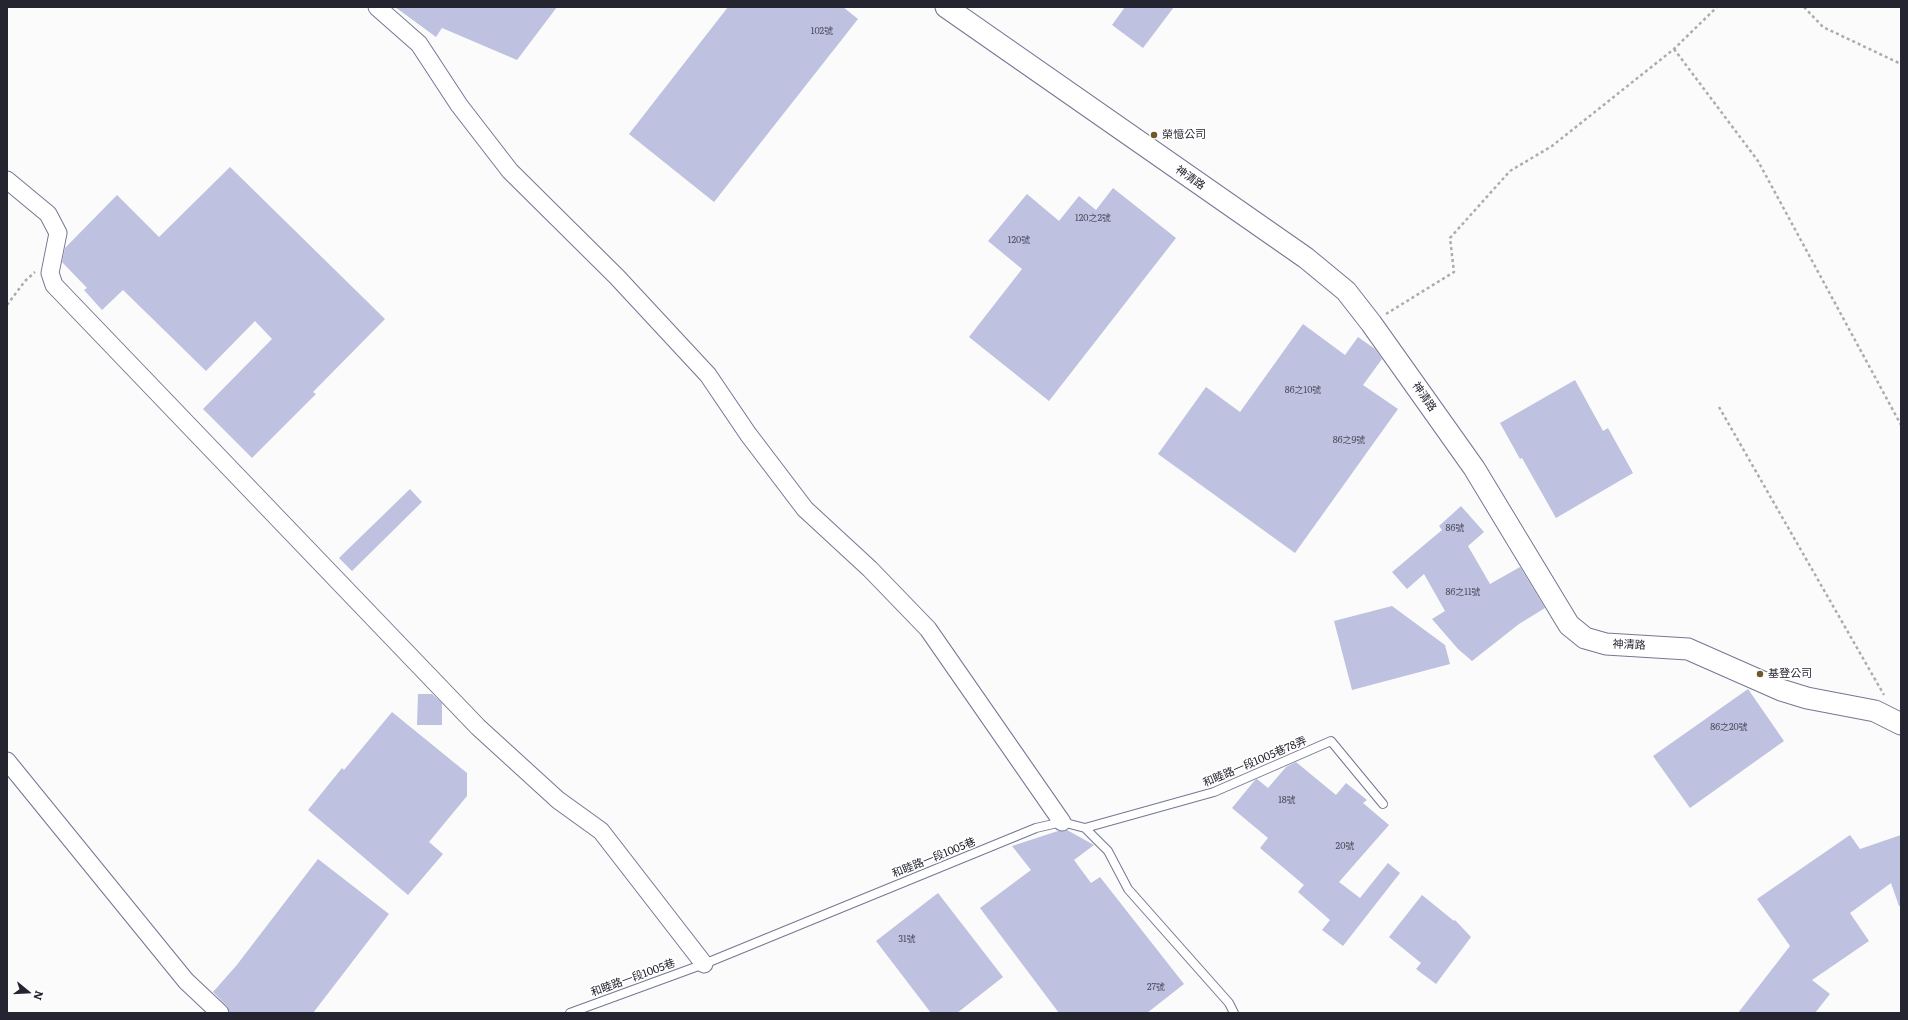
<!DOCTYPE html>
<meta charset="utf-8">
<style>
body{margin:0}
#map{position:relative;width:1908px;height:1020px;overflow:hidden;background:#fbfbfb;font-family:Literata,serif}
canvas{display:block}
.frame{position:absolute;inset:0;border:8px solid #242530;pointer-events:none}
.north{position:absolute;left:8px;top:972px;width:40px;height:40px;-webkit-text-stroke:3px #fff;paint-order:stroke;rotate:108deg;font-size:11px;font-weight:700;line-height:16px;text-align:center;color:#242530}
.north::after{content:'';display:block;margin:auto;width:14px;height:18px;background:#242530;clip-path:polygon(50% 0,100% 100%,50% 72%,0 100%)}
</style>
<div id="map">
<canvas width="1908" height="1020"></canvas>
<div class="frame"></div>
<div class="north">N</div>
</div>
<script>
const ctx = document.querySelector('canvas').getContext('2d');
ctx.lineJoin = 'round';
function paint(path, color) { ctx.fillStyle = color; ctx.fill(path, 'evenodd'); }
const toPath = rows => new Path2D(rows.map(r => 'M' + r).join(''));
function trace(path, color, width, dash) { ctx.strokeStyle = color; ctx.lineWidth = width; ctx.lineCap = dash ? 'butt' : 'round'; ctx.setLineDash(dash || []); ctx.stroke(path); }
function write(font, color, halo, rows, align = 'center') {
  ctx.font = font + ' Literata,"Noto Sans TC",serif'; ctx.lineWidth = 3.5; ctx.setLineDash([]); ctx.textBaseline = 'middle'; ctx.strokeStyle = halo; ctx.fillStyle = color; for (const [text, x, y, turn = 0] of rows) {
    ctx.save(); ctx.translate(x, y); ctx.rotate((+turn || 0) * Math.PI / 180); ctx.textAlign = isNaN(turn) ? turn : align; if (halo) ctx.strokeText(text, 0, 0); ctx.fillText(text, 0, 0); ctx.restore();
  }
}
paint(toPath([
 [395,7,557,7,517,60,442,28,436,37],
 [728,7,843,7,858,19,714,202,629,134],
 [1125,7,1174,7,1143,48,1112,25],
 [230,167,385,319,313,392,316,394,252,458,203,409,272,339,255,321,206,371,123,290,102,310,84,290,87,288,62,262,65,248,117,195,159,237],
 [1113,188,1176,238,1049,401,969,337,1022,269,988,241,1027,194,1059,221,1079,196,1096,210],
 [1303,324,1345,355,1358,337,1375,349,1382,359,1363,385,1398,409,1295,553,1158,454,1206,387,1240,412],
 [1575,380,1603,431,1608,428,1633,473,1556,518,1522,458,1520,459,1500,423],
 [410,489,422,502,352,571,339,558],
 [1461,506,1484,532,1468,546,1490,584,1520,567,1545,608,1519,624,1472,661,1458,649,1432,619,1445,611,1424,574,1407,589,1392,572,1442,530,1439,526],
 [1392,606,1445,645,1450,664,1352,690,1334,621],
 [1748,689,1784,741,1690,808,1653,756],
 [418,694,432,694,442,703,442,725,417,725],
 [392,712,467,773,467,796,429,842,443,854,408,895,308,810,342,768,344,770],
 [1296,762,1336,795,1346,783,1367,800,1363,803,1389,825,1339,882,1360,898,1388,863,1400,873,1343,946,1322,930,1330,920,1298,892,1304,885,1260,848,1268,838,1232,808,1255,780,1257,779,1268,788,1286,767],
 [1067,830,1094,845,1074,860,1091,883,1100,877,1184,984,1147,1013,1059,1013,980,908,1031,870,1012,846,1058,831],
 [1850,835,1860,849,1901,835,1901,906,1899,906,1891,883,1850,913,1869,941,1812,980,1830,994,1815,1013,1738,1013,1790,946,1757,899],
 [318,859,389,914,313,1013,230,1013,227,1006,213,992,236,966],
 [938,893,1003,977,957,1013,931,1013,876,941],
 [1422,895,1454,921,1455,920,1471,937,1436,984,1416,969,1421,963,1389,937]
]), '#bec1df');
const service = toPath([
 [1085,828,1214,792,1331,741,1383,804],
 [570,1013,704,964,1036,828,1062,822,1085,828,1108,851,1128,889,1229,1003,1234,1013]
]);
const minor = toPath([
 [377,7,419,44,459,105,510,171,617,277,708,375,748,434,805,509,870,569,928,629,1062,822],
 [7,180,48,214,58,233,50,273,54,285,478,727,558,800,601,831,704,964],
 [7,761,186,981,220,1013]
]);
const tertiary = toPath([
 [946,7,1306,258,1346,291,1371,323,1474,468,1569,625,1585,638,1606,644,1688,649,1781,690,1807,698,1875,711,1901,724]
]);
trace(service, '#757793', 10);
trace(minor, '#757793', 19);
trace(tertiary, '#757793', 23);
trace(toPath([
 [1804,7,1823,27,1901,64],
 [1674,49,1758,161,1901,425],
 [7,305,25,281,35,272],
 [1386,314,1454,272,1450,238,1510,171,1552,146,1674,49,1717,7],
 [1719,407,1884,695]
]), '#acacb0', 2.5, [3, 3]);
trace(service, '#fff', 8);
trace(minor, '#fff', 17);
trace(tertiary, '#fff', 21);
for (const [x, y, r, color] of [
 [1154,135,4,"#715a2a"],
 [1760,674,4,"#715a2a"]
]) { const dot = new Path2D(); dot.arc(x, y, r, 0, 2 * Math.PI); ctx.fillStyle = color; ctx.fill(dot); trace(dot, '#fff', 1.5); }
write('9px', '#4a4c5c', null, [
 ["102號",822,31],
 ["120之2號",1093,218],
 ["120號",1019,240],
 ["86之10號",1303,390],
 ["86之9號",1349,440],
 ["86號",1455,528],
 ["86之11號",1463,592],
 ["86之20號",1729,727],
 ["18號",1287,800],
 ["20號",1345,846],
 ["31號",907,939],
 ["27號",1156,987]
]);
write('11px', '#242530', '#fff', [
 ["榮憶公司",1162,135],
 ["基登公司",1768,674]
], 'left');
write('11px', '#242530', '#fff', [
 ["神清路",1190,178,35],
 ["神清路",1424,397,55],
 ["神清路",1629,645,2],
 ["和睦路一段1005巷78弄",1255,762,-23],
 ["和睦路一段1005巷",934,858,-22],
 ["和睦路一段1005巷",633,978,-20]
]);
</script>
